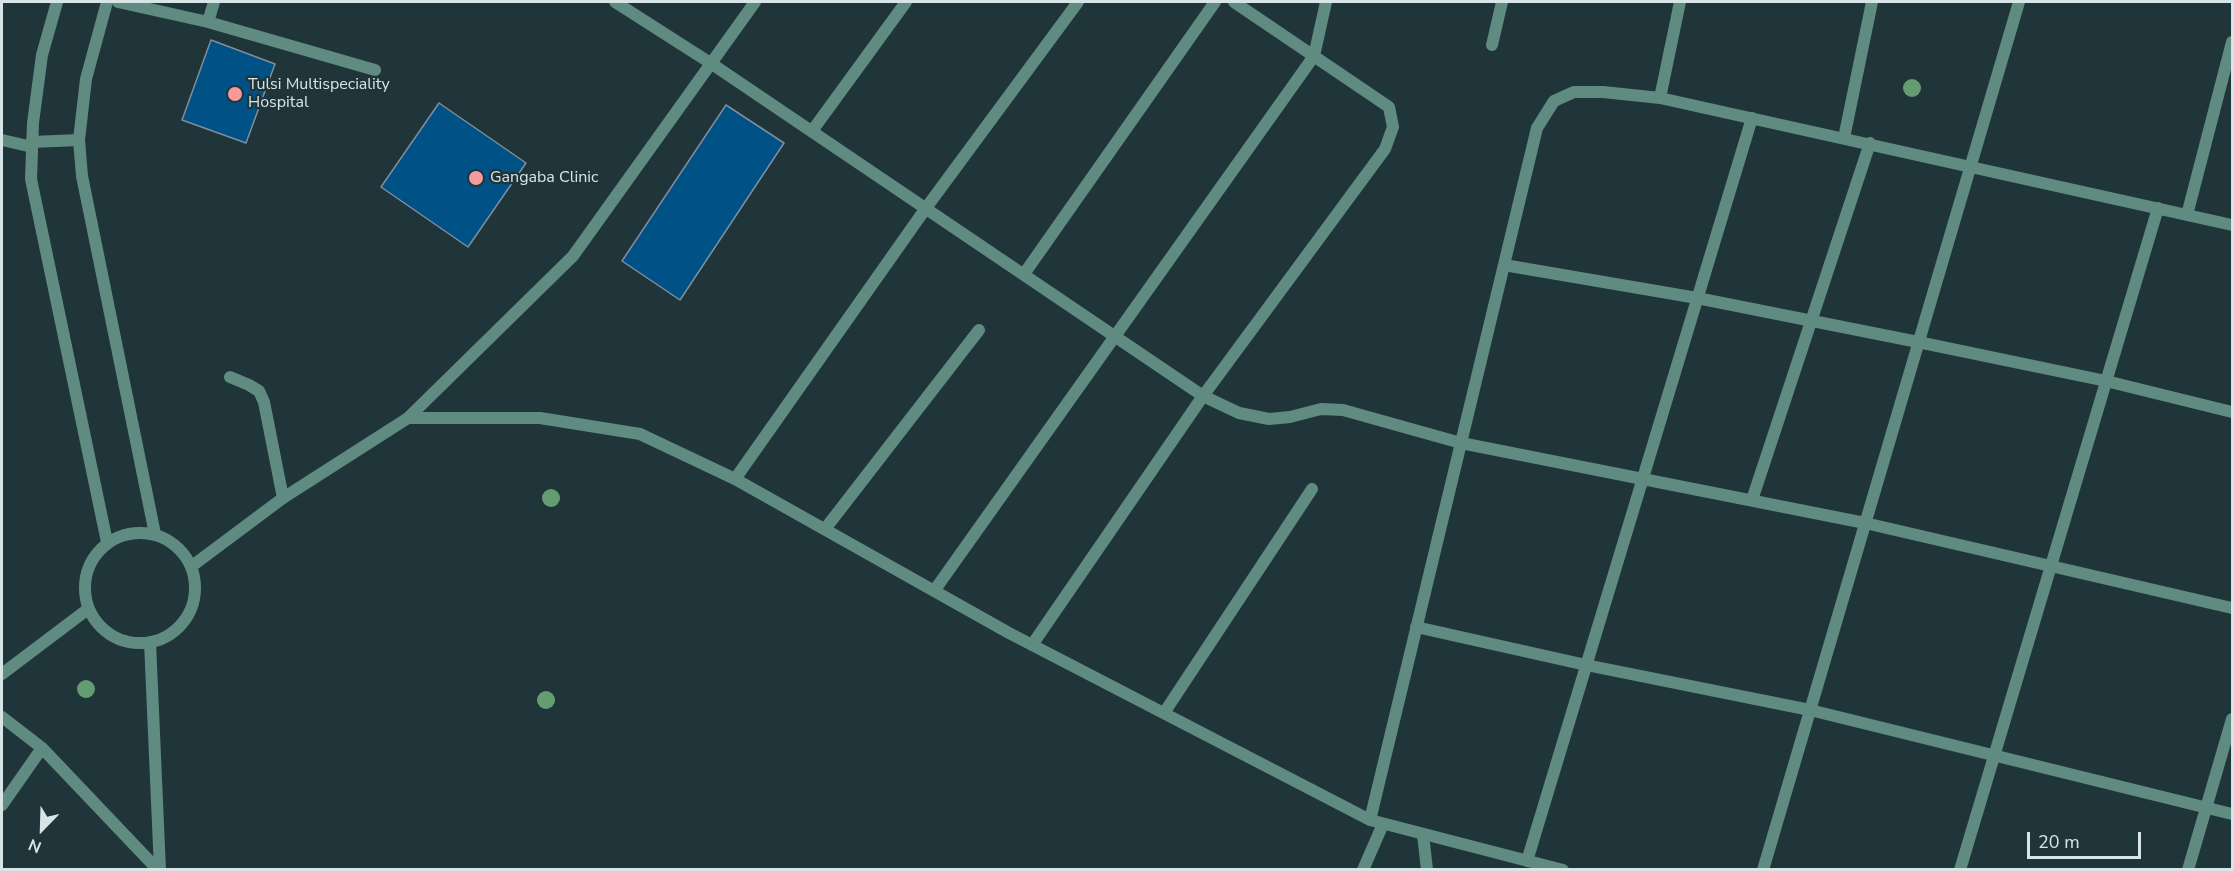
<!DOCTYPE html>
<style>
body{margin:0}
#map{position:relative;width:2234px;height:871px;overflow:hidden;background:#1f3539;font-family:"Nunito Sans",sans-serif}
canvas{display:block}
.frame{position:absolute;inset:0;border:3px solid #d7e5e7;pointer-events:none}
.north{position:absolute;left:12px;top:799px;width:60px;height:60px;-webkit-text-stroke:4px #1f3539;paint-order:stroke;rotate:203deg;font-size:16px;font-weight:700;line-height:24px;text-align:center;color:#d7e5e7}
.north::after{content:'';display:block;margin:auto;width:21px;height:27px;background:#d7e5e7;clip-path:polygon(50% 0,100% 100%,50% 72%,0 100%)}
.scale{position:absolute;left:2027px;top:832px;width:114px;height:27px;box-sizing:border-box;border:3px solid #d7e5e7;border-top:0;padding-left:8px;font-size:18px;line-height:21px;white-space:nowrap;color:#d7e5e7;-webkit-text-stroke:4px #1f3539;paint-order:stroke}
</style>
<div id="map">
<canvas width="2234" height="871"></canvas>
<div class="frame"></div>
<div class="north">N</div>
<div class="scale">20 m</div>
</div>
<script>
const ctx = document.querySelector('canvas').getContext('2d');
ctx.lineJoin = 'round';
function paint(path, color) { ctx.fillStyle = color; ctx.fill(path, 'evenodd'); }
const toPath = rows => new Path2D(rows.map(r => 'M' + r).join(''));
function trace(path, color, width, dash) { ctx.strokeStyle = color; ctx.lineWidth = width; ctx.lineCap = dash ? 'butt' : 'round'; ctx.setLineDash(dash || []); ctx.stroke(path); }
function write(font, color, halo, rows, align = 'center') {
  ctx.font = font + ' "Nunito Sans",sans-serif'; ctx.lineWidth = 4.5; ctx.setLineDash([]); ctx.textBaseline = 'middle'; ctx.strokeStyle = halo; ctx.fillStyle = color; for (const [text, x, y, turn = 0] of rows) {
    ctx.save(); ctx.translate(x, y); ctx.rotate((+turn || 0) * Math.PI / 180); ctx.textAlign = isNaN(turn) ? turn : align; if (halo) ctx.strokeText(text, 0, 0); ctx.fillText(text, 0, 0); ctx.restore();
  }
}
const building = toPath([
 [211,40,275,64,246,143,182,120,211,40],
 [439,103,526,163,468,247,381,187,439,103],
 [726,105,784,143,680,300,622,261,726,105]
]);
paint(building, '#005185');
trace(building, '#7e8e9d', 1.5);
trace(toPath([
 [230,377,249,385,259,391,264,402,283,498],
 [1423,834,1427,870],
 [1363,870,1383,824]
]), '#608b81', 12);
trace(toPath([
 [118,2,208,22,375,70],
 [615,2,712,64,1203,396,1239,413,1269,419,1290,417,1321,409,1343,410,1461,443,1865,523,2232,608],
 [208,22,214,2],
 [1492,45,1502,2],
 [1660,98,1680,2],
 [812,131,906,2],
 [1844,138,1872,2],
 [2,140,28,146,32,142,79,140],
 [2187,215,2232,42],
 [1504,265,1697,298,1918,342,2106,381,2232,412],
 [1024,274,1215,2],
 [408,418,540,418,640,434,735,479,1009,633,1370,820,1563,870],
 [735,479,926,208,1078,2],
 [1752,500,1870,143],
 [825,529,979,330],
 [934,591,1314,56,1326,2],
 [1416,627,1586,665,1810,710,2232,814],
 [1032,645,1203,396,1385,149,1393,127,1389,107,1234,2],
 [2,674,88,609],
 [1164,713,1312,489],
 [2,717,42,748,158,870],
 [2,805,42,748],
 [1370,820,1537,128,1554,101,1574,92,1603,92,1660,98,2232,225],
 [1527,861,1752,118],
 [1763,870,2019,2],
 [1960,870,2158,208],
 [2188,870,2232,719]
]), '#608b81', 12);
trace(toPath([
 [57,2,42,55,33,123,31,179,107,542],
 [107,2,86,79,79,140,82,176,155,534],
 '85 588a55 55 0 1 1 110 0a55 55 0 1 1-110 0Z',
 [192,566,283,498,408,418,573,256,755,2],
 [150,642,160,870]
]), '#608b81', 12);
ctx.fillStyle = '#649d72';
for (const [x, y] of [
 [1912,88],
 [551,498],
 [86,689],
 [546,700]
]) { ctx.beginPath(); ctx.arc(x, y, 9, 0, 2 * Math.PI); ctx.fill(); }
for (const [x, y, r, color] of [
 [235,94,8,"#f59b9b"],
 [476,178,8,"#f59b9b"]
]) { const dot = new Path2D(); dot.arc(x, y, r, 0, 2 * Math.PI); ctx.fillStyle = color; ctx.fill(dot); trace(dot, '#1f3539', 2); }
write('16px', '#d7e5e7', '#1f3539', [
 ["Tulsi Multispeciality",248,85],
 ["Hospital",248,103],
 ["Gangaba Clinic",490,178]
], 'left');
</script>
